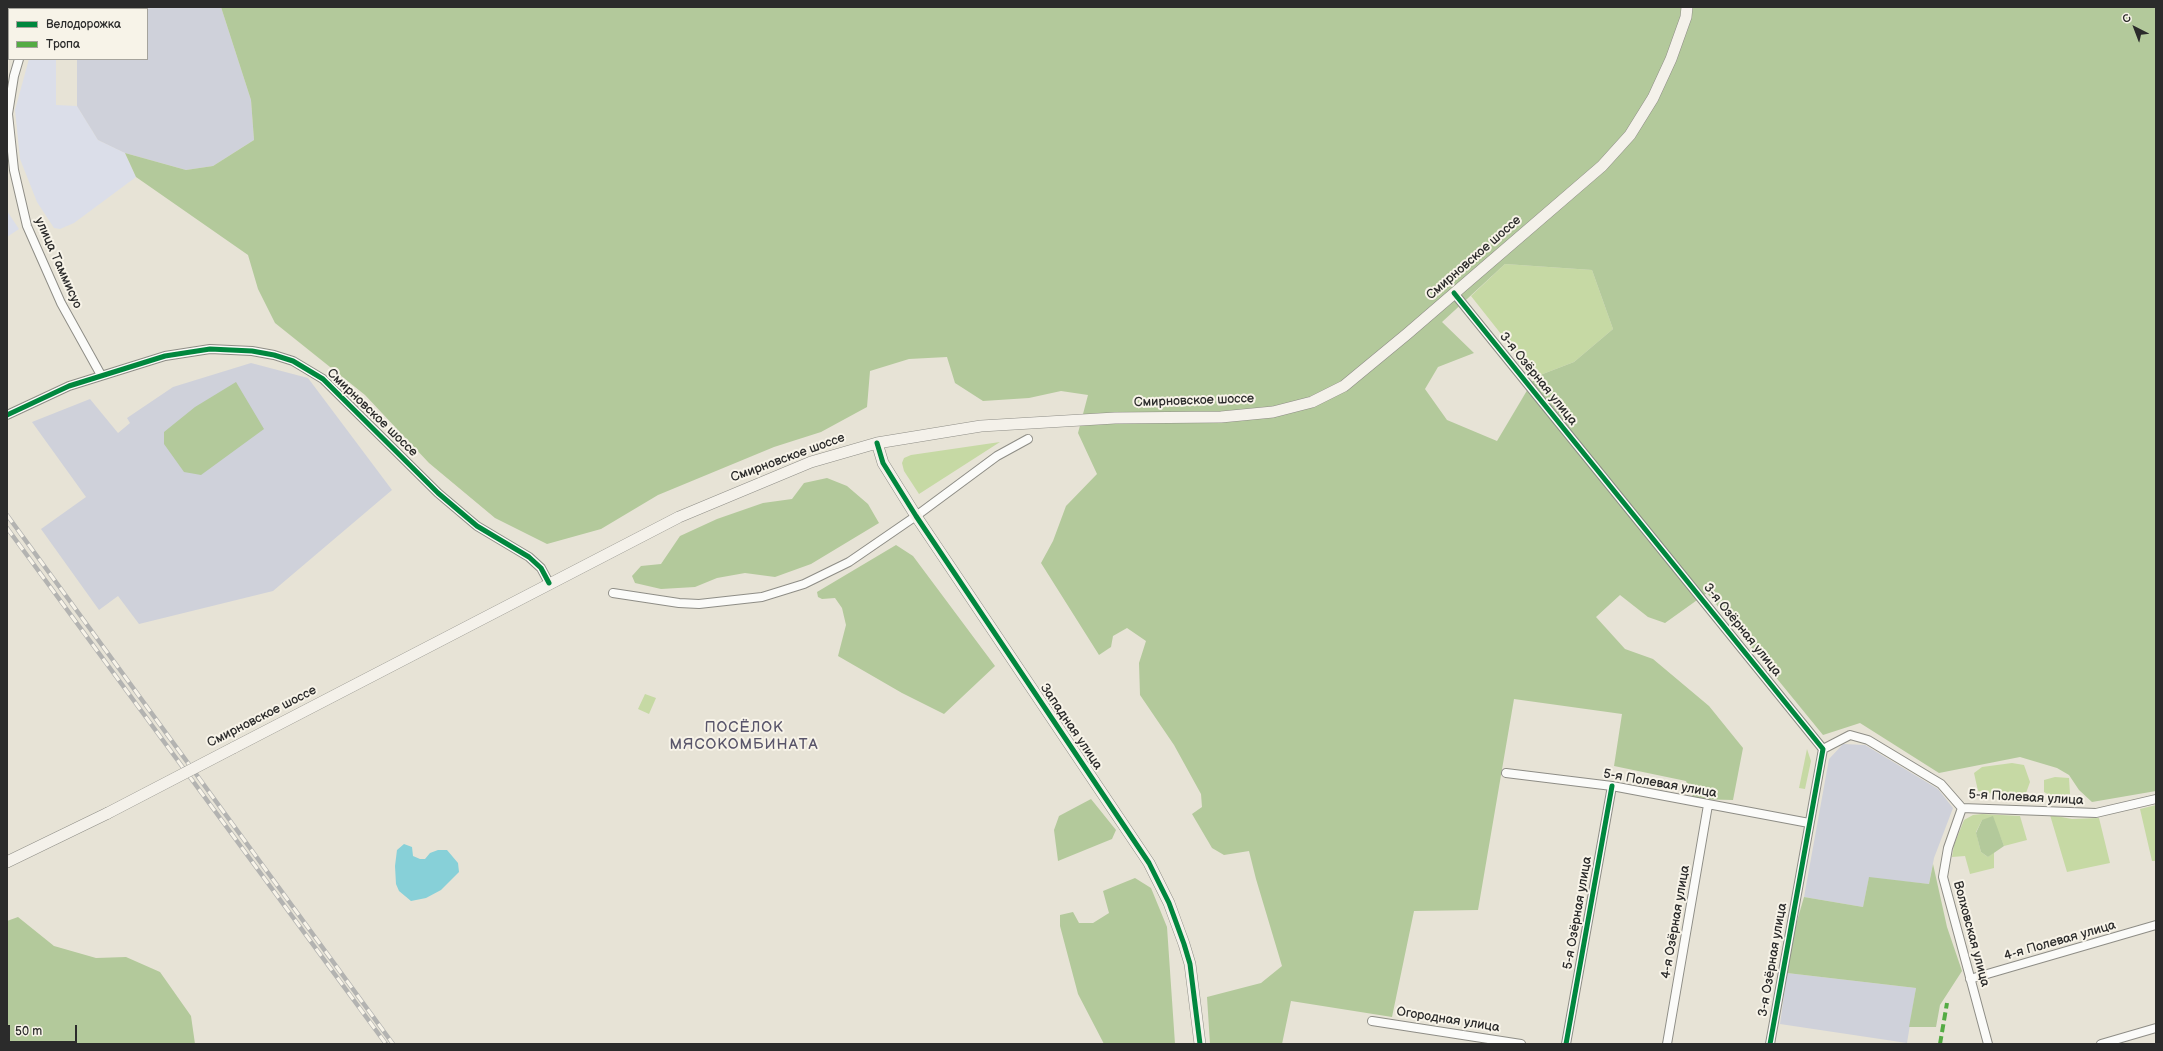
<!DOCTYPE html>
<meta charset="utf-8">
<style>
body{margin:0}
#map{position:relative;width:2163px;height:1051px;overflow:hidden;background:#e7e3d6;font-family:"Balsamiq Sans",sans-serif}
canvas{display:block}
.frame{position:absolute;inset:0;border:8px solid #2b2b2b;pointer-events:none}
.legend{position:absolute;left:8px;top:8px;width:140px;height:52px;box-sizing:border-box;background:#f7f3e8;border:1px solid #a5a39c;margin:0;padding:5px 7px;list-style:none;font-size:12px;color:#2b2b2b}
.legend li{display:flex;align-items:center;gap:8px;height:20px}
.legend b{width:20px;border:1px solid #a5a39c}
.north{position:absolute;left:2115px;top:8px;width:40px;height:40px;-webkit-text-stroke:3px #f7f3e8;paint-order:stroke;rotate:318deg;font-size:11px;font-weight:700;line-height:16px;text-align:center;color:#2b2b2b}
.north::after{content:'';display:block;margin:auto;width:14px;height:18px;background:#2b2b2b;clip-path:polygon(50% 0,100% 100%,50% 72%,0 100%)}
.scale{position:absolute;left:8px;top:1025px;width:69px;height:18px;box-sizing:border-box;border:2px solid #2b2b2b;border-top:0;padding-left:5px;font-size:12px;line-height:14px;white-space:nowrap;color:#2b2b2b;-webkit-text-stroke:3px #f7f3e8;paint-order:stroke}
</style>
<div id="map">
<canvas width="2163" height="1051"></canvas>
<div class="frame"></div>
<ul class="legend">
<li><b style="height:5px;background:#00873e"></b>Велодорожка</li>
<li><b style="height:5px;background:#54ab44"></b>Тропа</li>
</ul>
<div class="north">С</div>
<div class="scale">50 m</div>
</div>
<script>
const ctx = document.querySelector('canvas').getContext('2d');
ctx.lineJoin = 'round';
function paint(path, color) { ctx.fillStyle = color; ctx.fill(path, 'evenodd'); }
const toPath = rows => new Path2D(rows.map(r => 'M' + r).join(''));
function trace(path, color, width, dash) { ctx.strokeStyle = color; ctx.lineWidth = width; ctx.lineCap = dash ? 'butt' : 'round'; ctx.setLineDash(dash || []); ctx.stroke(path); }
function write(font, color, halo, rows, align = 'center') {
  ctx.font = font + ' "Balsamiq Sans",sans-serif'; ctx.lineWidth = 4; ctx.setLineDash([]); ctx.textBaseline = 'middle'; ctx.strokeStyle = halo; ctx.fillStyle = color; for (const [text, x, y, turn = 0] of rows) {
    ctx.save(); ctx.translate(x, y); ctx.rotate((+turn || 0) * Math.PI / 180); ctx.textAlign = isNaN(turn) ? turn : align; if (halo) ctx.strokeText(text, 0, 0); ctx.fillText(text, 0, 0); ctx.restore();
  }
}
paint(toPath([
 [29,59,56,59,56,105,77,106,98,140,125,153,136,177,74,223,60,229,54,228,37,202,20,159,15,110],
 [7,211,19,229,7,237]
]), '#dbdee9');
paint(toPath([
 [83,7,221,7,251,100,254,140,213,166,186,170,125,153,98,140,77,106,77,59,147,59,147,9,82,9],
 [251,363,308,378,392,490,273,591,139,624,118,596,99,610,41,529,86,497,32,422,90,399,118,433,130,423,127,418,173,387],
 [1843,744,1865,745,1938,789,1953,808,1934,858,1929,884,1869,878,1863,907,1804,897,1829,759],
 [1787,973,1916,988,1907,1043,1780,1024]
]), '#cfd1da');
paint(toPath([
 [1505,264,1592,270,1613,329,1574,362,1535,377,1471,296],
 [1000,442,919,494,904,471,902,463,904,458,911,455],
 [645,694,656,698,649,714,638,709],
 [1807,749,1811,761,1805,789,1799,788],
 [2012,763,2024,765,2030,782,2026,793,1994,794,1978,791,1974,773,1982,767],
 [2055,777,2069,778,2070,794,2051,796,2044,792,2044,780],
 [2156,805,2156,861,2152,861,2140,809],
 [1982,814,2020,816,2027,840,2004,846,2000,836,1982,820,1976,832,1981,852,1988,857,1994,852,1994,868,1970,874,1965,856,1952,857,1954,845,1964,820,1973,815],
 [2050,815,2072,819,2099,818,2110,863,2067,872]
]), '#c6d9a4');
paint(toPath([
 [221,7,2156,7,2156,791,2092,802,2079,790,2069,775,2057,768,2020,757,1939,773,1860,723,1823,735,1707,593,1665,623,1648,617,1620,595,1596,617,1625,649,1653,659,1709,706,1743,748,1733,800,1694,799,1686,781,1614,766,1622,714,1514,699,1478,910,1414,911,1392,1017,1291,1001,1282,1044,1210,1044,1207,997,1261,983,1282,966,1256,879,1249,851,1224,855,1212,848,1192,814,1202,807,1201,794,1174,745,1140,695,1139,663,1146,641,1127,628,1113,636,1111,647,1099,655,1041,563,1053,541,1066,506,1097,474,1078,433,1088,395,1061,391,1029,398,983,401,955,383,947,357,909,359,870,371,867,407,821,432,774,447,658,495,601,529,547,544,495,518,429,463,365,395,275,323,258,289,248,255,136,177,125,153,186,170,213,166,254,140,251,100],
 [1505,264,1592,270,1613,329,1574,362,1535,377,1497,441,1447,420,1425,389,1438,367,1474,353,1442,322],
 [236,382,264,429,201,475,184,472,164,444,164,432,195,407],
 [827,478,847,486,868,504,879,523,811,564,775,577,745,573,717,578,695,587,661,589,635,583,632,576,641,566,661,564,680,536,717,519,763,503,792,499,804,483],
 [896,545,913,556,995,666,944,714,902,693,838,656,846,625,842,608,835,598,822,599,818,597,817,592],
 [1091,799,1116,830,1112,839,1058,861,1054,830,1059,816],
 [1993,816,2004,846,1988,857,1981,852,1976,833,1982,820],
 [1933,864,1947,927,1962,971,1940,1005,1936,1027,1909,1027,1916,988,1787,973,1795,928,1804,897,1863,907,1869,877,1929,884],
 [1135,878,1151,888,1167,927,1175,1044,1104,1044,1078,994,1060,926,1060,915,1073,912,1079,923,1093,923,1109,913,1103,891],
 [18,917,54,946,96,958,126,957,160,972,191,1016,195,1044,7,1044,7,921]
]), '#b3c99b');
paint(toPath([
 [404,844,412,847,413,856,420,859,425,859,430,853,438,850,447,850,458,863,459,872,441,890,426,898,411,901,399,891,396,884,395,866,397,850]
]), '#87d0d8');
const street = toPath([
 [24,7,25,9],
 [19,59,14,76,8,114,14,170,27,226,61,303,101,375],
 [1454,293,1823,749,1770,1044],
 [7,415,69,386,165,356,210,349,252,351,274,355,293,361,323,379,438,493,477,526,529,557,541,568,549,583],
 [613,593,679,603,699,604,762,597,804,584,849,562,916,516,997,456,1028,439],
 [1823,749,1850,735,1868,740,1941,784,1962,808,2096,813,2156,799],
 [1506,773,1612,786,1809,823],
 [1962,808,1948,848,1943,877,1988,1044],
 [1970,979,2156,925],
 [1372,1021,1521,1044],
 [1566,1044,1612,786],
 [1667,1044,1708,805],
 [2101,1044,2156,1028]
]);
const secondary = toPath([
 [877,443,883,463,916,516,1149,863,1169,903,1184,944,1190,964,1200,1044],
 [233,748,679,517,811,462,877,443,981,426,1115,418,1221,417,1273,412,1312,402,1344,386,1407,334,1602,166,1630,135,1653,98,1671,59,1686,17,1687,7],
 [7,862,108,813]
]);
trace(street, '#8e8d86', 10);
trace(secondary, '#8e8d86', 12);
trace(street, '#fbfbf9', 8);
trace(secondary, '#f4f1ea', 11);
const rail = toPath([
 [7,515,393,1044],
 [7,528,386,1044]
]);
trace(rail, '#b3b3b1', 4.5);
trace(rail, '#f7f3e8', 3, [9]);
const secondaryBridge = toPath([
 [108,813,233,748]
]);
trace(secondaryBridge, '#8e8d86', 12, []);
trace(secondaryBridge, '#f4f1ea', 11);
trace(toPath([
 [1940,1044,1947,1003]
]), '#54ab44', 4, [8, 4]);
trace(toPath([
 [1454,293,1823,749,1770,1044],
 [7,415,69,386,165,356,210,349,252,351,274,355,293,361,323,379,438,493,477,526,529,557,541,568,549,583],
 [877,443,883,463,916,516,1149,863,1169,903,1184,944,1190,964,1200,1044],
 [1566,1044,1612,786]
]), '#00873e', 5);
write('13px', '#2b2b2b', '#f7f3e8', [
 ["Смирновское шоссе",1474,258,-41],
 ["улица Таммисуо",58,263,66],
 ["3-я Озёрная улица",1538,379,51],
 ["Смирновское шоссе",1194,401,-2],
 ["Смирновское шоссе",372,413,44],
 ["Смирновское шоссе",788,458,-20],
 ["3-я Озёрная улица",1742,630,51],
 ["Смирновское шоссе",262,717,-27],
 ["Западная улица",1071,727,56],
 ["5-я Полевая улица",1660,784,10],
 ["5-я Полевая улица",2026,798,3],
 ["5-я Озёрная улица",1578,913,-80],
 ["4-я Озёрная улица",1676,922,-80],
 ["Волховская улица",1971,934,75],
 ["4-я Полевая улица",2060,941,-16],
 ["3-я Озёрная улица",1773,960,-80],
 ["Огородная улица",1448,1020,9]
]);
ctx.letterSpacing = '1px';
write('15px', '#59556a', '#f7f3e8', [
 ["ПОСЁЛОК",744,728],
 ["МЯСОКОМБИНАТА",744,745]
]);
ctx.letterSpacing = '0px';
</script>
